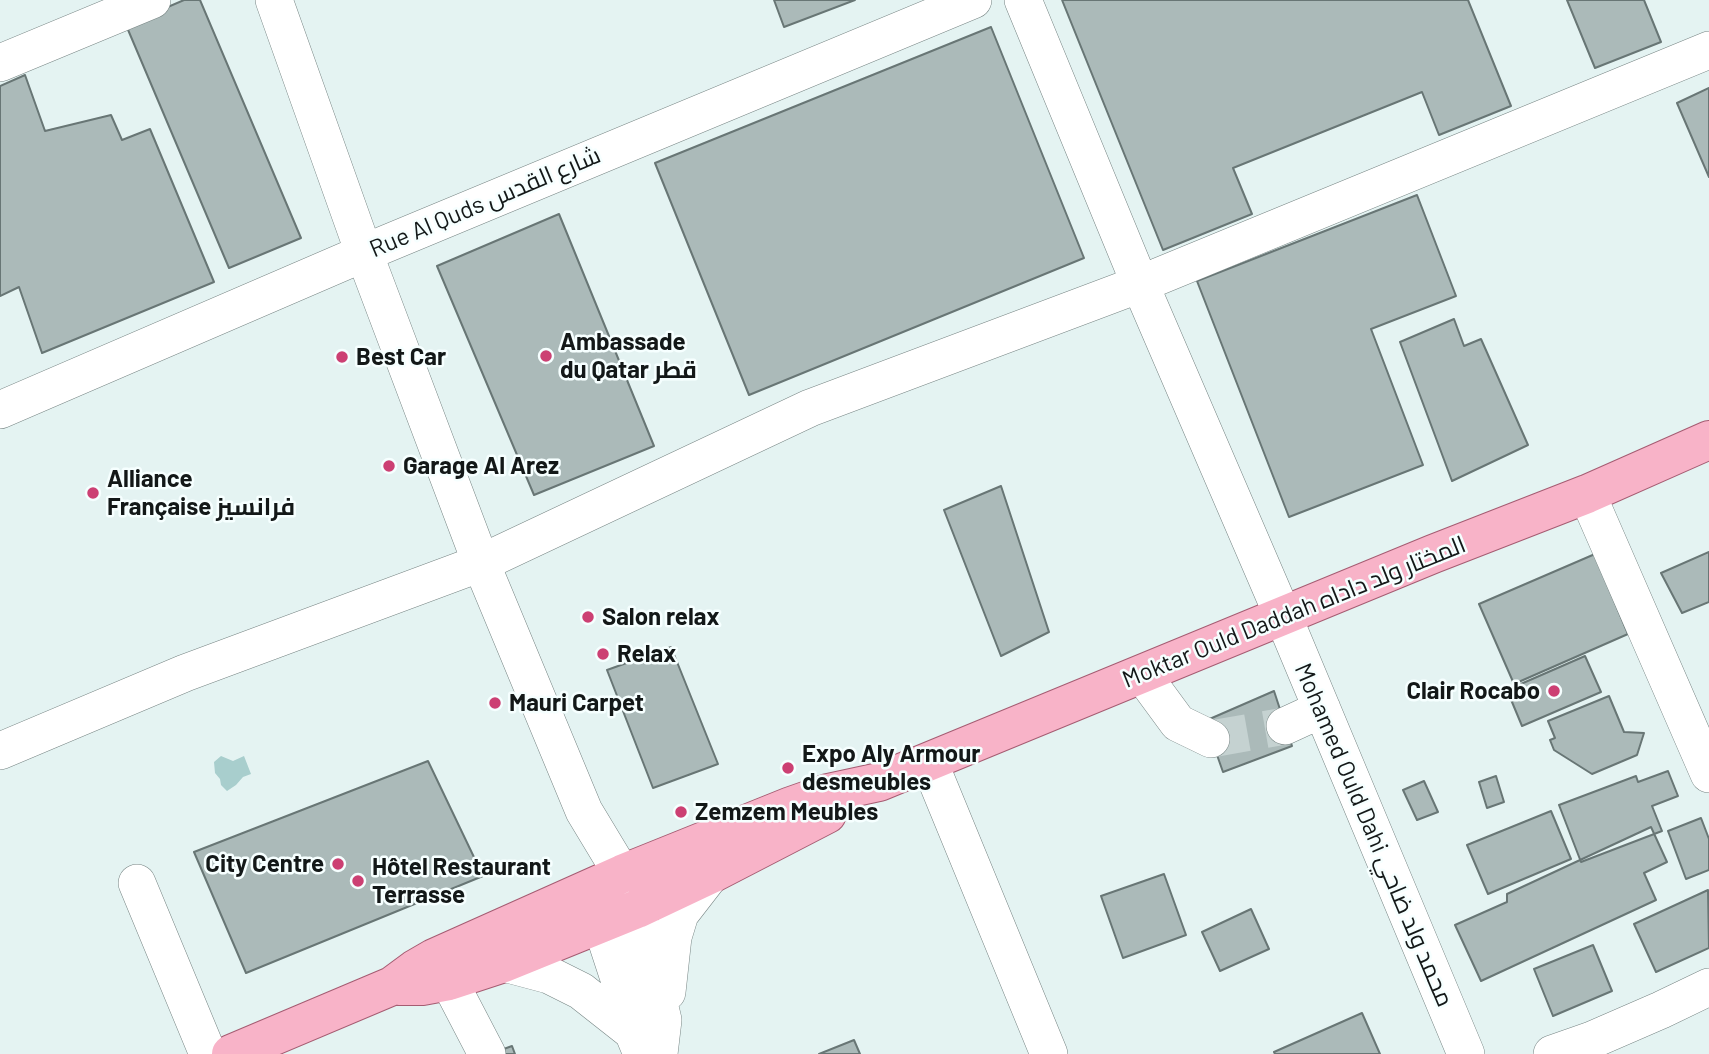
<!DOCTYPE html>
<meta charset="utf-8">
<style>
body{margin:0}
canvas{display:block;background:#e4f3f2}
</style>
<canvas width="1709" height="1054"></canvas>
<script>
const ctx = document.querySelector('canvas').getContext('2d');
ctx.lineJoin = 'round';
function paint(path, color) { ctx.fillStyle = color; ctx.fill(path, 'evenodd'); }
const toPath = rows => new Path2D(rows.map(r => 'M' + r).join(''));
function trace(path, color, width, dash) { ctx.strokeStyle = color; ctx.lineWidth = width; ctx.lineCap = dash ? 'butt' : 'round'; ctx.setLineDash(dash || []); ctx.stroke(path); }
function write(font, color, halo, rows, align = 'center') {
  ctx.font = font + ' Barlow,Cairo,sans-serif'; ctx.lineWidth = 5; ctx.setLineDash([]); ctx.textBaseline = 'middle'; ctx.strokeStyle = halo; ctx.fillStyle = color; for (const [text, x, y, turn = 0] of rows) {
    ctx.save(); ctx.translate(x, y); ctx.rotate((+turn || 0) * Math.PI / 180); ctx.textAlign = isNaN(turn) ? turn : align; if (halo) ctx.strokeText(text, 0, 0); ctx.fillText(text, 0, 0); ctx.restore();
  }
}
paint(toPath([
 [221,756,233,761,244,756,251,774,243,777,236,785,227,791,221,785,220,779,215,773,214,762]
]), '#a8cecd');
const building = toPath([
 [184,0,200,0,301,238,229,268,126,25,184,0],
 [774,0,855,0,784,27,774,0],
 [1062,0,1468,0,1511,106,1439,135,1422,92,1233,168,1252,214,1163,250,1062,0],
 [1567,0,1644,0,1661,42,1595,68,1567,0],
 [991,27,1084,258,749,395,655,163,991,27],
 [25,75,45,131,111,115,122,140,150,129,214,282,42,353,19,287,0,296,0,86,25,75],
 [1709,88,1709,177,1677,103,1709,88],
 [1417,195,1456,296,1371,329,1423,465,1289,517,1197,281,1417,195],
 [559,214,654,446,534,495,437,266,559,214],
 [1454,319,1464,346,1481,339,1528,445,1452,481,1400,342,1454,319],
 [1001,486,1049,632,1001,656,944,510,1001,486],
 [1709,552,1709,602,1682,613,1661,573,1709,552],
 [1595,554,1628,634,1514,684,1479,604,1595,554],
 [671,647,718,764,653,788,607,670,671,647],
 [1585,656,1601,692,1522,726,1507,690,1585,656],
 [1274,691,1292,746,1223,772,1205,721,1274,691],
 [1609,696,1624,732,1644,733,1637,755,1592,774,1554,750,1550,740,1555,738,1548,721,1609,696],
 [428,761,483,876,246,973,194,852,428,761],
 [1668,771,1678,796,1652,806,1662,831,1581,862,1559,805,1636,776,1638,782,1668,771],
 [1496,776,1504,802,1487,808,1479,782,1496,776],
 [1424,781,1438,812,1417,820,1403,790,1424,781],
 [1551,811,1571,859,1488,894,1467,845,1551,811],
 [1701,818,1709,839,1709,870,1686,879,1668,831,1701,818],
 [1651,827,1667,862,1644,873,1656,900,1481,981,1455,925,1507,902,1507,894,1651,827],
 [1164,874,1186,935,1123,958,1101,896,1164,874],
 [1708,890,1709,948,1656,972,1634,924,1708,890],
 [1251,909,1269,949,1220,971,1202,932,1251,909],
 [1593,945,1612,991,1553,1016,1534,969,1593,945],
 [1362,1013,1380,1054,1275,1054,1274,1052,1362,1013],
 [854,1040,860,1054,819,1054,854,1040],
 [512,1046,515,1054,490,1054,512,1046]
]);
paint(building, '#abbab9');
trace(building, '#687675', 2);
trace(toPath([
 [1211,739,1285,726]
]), '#c5d2d1', 37, [37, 18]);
const minor = toPath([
 [274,0,364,253,481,563,584,811,622,874,637,909,663,1020,659,1054],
 [1023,0,1140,284,1283,616,1466,1054],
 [0,63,152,0],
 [0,410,364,253,973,0],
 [1587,494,1709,774],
 [1142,674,1178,723,1211,739],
 [1285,726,1322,709],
 [0,751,185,673,481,563,810,408,1140,284,1709,50],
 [929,762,1049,1054],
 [137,883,208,1054],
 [592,896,624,994,633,1032,642,1054],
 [504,963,549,975,581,991,633,1032],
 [449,981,487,1054],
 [667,992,673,937,680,914,711,874],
 [1552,1054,1592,1040,1661,1010,1709,987]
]);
const major = toPath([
 [399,986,422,986,449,981,504,963,637,909,711,874,827,814],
 [231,1054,392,986,415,969,434,958,622,874,791,806,828,793,879,782,1433,554,1587,494,1709,440]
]);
trace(minor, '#778584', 38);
trace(major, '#a55c72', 40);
trace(minor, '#fff', 37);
trace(major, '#f8b3c8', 38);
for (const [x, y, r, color] of [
 [546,356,7,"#cc4073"],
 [342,357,7,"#cc4073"],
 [389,466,7,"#cc4073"],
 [93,493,7,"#cc4073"],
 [588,617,7,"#cc4073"],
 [603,654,7,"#cc4073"],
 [1554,691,7,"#cc4073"],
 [495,703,7,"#cc4073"],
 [788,768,7,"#cc4073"],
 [681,812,7,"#cc4073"],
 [338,864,7,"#cc4073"],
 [358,881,7,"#cc4073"]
]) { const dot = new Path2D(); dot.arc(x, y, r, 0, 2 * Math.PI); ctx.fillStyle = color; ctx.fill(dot); trace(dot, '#f6ffff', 2.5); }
write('24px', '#131818', '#f6ffff', [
 ["Rue Al Quds شارع القدس",485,202,-23],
 ["Moktar Ould Daddah المختار ولد داداه",1294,612,-22],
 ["Mohamed Ould Dahi محمد ولد ضاحي",1374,835,67]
]);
write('bold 24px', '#131818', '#f6ffff', [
 ["Ambassade",560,342],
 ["du Qatar قطر",560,370],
 ["Best Car",356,357],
 ["Garage Al Arez",403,466],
 ["Alliance",107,479],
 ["Française فرانسيز",107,507],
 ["Salon relax",602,617],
 ["Relax",617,654],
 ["Clair Rocabo",1540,691,"right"],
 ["Mauri Carpet",509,703],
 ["Expo Aly Armour",802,754],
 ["desmeubles",802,782],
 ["Zemzem Meubles",695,812],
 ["City Centre",324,864,"right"],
 ["Hôtel Restaurant",372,867],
 ["Terrasse",372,895]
], 'left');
</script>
